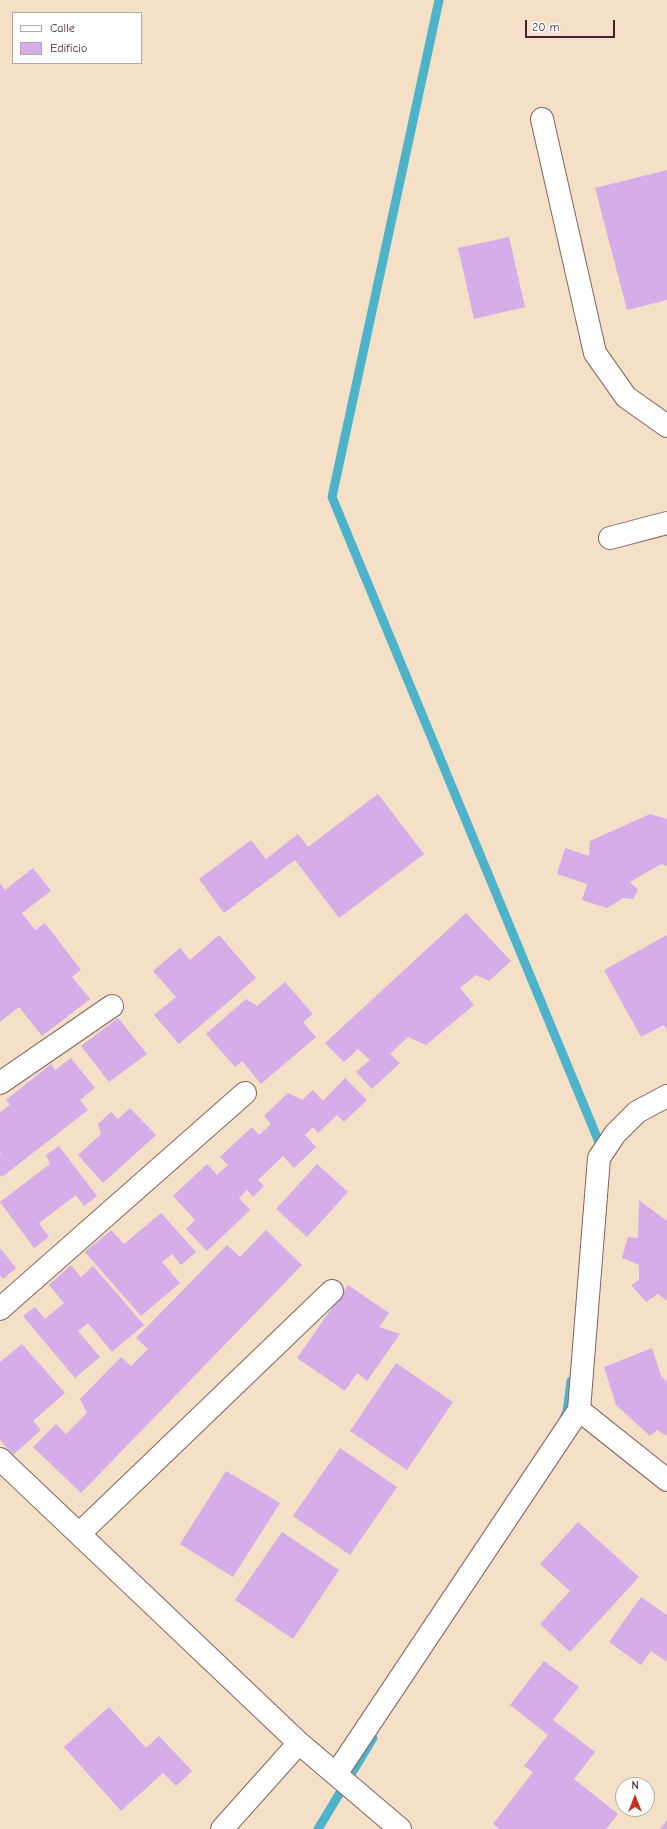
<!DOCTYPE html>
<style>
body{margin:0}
#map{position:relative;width:667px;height:1829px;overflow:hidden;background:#f4e0c6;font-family:"Comic Neue",sans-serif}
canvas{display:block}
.legend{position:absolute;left:12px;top:12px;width:130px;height:52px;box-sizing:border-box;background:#fff;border:1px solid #b7a5aa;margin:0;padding:5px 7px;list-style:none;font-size:12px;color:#4a1f2b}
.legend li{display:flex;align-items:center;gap:8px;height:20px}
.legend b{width:20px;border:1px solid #b7a5aa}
.north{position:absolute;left:615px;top:1777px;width:40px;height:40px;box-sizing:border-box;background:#fff;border:1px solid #b7a5aa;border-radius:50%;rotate:0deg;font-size:11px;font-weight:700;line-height:16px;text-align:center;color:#4a1f2b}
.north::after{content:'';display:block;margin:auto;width:14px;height:18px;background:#c8321e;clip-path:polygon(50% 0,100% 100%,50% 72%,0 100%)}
.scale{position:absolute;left:525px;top:20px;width:90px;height:18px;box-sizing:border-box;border:2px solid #4a1f2b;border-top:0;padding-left:5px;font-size:12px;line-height:14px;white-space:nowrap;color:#4a1f2b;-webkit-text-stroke:3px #fff;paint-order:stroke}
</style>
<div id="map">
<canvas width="667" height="1829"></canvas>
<ul class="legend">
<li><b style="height:5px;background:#fff"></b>Calle</li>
<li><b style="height:11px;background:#d5ade9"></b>Edificio</li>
</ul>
<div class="north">N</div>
<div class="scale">20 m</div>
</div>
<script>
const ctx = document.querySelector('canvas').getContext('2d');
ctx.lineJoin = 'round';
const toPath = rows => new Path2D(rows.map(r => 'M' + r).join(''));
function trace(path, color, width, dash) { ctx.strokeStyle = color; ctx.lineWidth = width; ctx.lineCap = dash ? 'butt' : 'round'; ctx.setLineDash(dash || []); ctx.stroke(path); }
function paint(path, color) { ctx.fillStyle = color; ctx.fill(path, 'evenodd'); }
trace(toPath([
 [439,0,332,497,599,1142,598,1150],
 [564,1418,567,1412,571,1381],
 [318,1829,373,1738]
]), '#4db3cb', 9);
paint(toPath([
 [667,170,667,300,627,310,595,188],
 [509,237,525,307,474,319,458,248],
 [378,794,424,854,339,918,295,860,224,913,199,879,251,840,266,859,298,834,308,847],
 [650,814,667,819,667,866,661,864,630,882,638,890,633,899,623,898,607,908,582,900,587,884,557,874,565,848,589,856,590,841],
 [33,868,51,891,22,913,35,930,45,923,81,970,72,977,90,999,42,1036,19,1007,0,1022,0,883,5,890],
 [466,913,511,961,489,981,476,975,460,988,474,1005,426,1045,408,1037,390,1054,400,1063,372,1089,356,1072,370,1060,358,1049,344,1062,325,1043],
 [219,935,256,978,179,1044,154,1015,176,997,153,971,180,948,190,960],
 [667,935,667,1030,664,1025,641,1037,604,970],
 [285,982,313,1014,303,1022,316,1037,261,1084,242,1061,235,1067,206,1034,246,999,257,1006],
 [118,1018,147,1054,109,1082,81,1046],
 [71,1058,95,1088,80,1100,88,1110,2,1177,0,1175,0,1155,1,1154,0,1152,0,1112,10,1105,6,1100,51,1064,55,1070],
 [345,1078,367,1100,344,1122,337,1115,318,1133,313,1127,305,1135,316,1147,294,1168,283,1156,258,1180,264,1186,253,1197,247,1190,239,1198,250,1210,207,1251,186,1229,195,1220,173,1196,207,1164,217,1175,228,1165,220,1157,252,1127,259,1135,271,1124,264,1116,288,1093,302,1100,313,1090,323,1101],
 [130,1108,156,1135,103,1183,78,1155,101,1134,98,1124,111,1112,118,1119],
 [59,1146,97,1196,84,1206,76,1195,39,1223,49,1237,34,1248,0,1202,50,1164,46,1155],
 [317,1164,348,1192,307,1237,276,1209],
 [639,1200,667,1221,667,1301,658,1294,646,1302,631,1285,639,1280,639,1265,622,1258,628,1237,638,1238],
 [161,1213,196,1252,181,1265,172,1254,162,1262,180,1283,141,1316,85,1252,111,1230,124,1244],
 [266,1230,302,1265,81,1493,33,1447,56,1424,66,1434,87,1413,80,1399,121,1357,131,1366,148,1349,136,1338,227,1245,240,1257],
 [0,1248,16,1268,3,1279,0,1275],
 [71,1265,81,1277,93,1266,144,1325,112,1352,88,1323,78,1331,100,1357,75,1378,23,1316,35,1307,45,1319,64,1303,49,1285],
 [348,1285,389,1313,379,1327,400,1334,367,1381,357,1373,345,1391,297,1358],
 [22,1344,65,1393,33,1421,41,1430,13,1455,0,1440,0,1362],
 [652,1348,661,1376,667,1382,667,1436,657,1430,650,1436,616,1405,604,1367],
 [396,1363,453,1402,407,1470,350,1431],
 [340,1448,397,1487,350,1555,293,1516],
 [226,1471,280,1503,233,1577,180,1544],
 [578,1522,639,1577,570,1652,540,1624,570,1591,540,1564],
 [282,1532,339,1570,293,1639,235,1600],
 [641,1597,667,1615,667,1662,651,1651,641,1665,609,1642],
 [544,1661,579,1687,553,1720,595,1752,574,1779,618,1814,606,1829,499,1829,493,1824,533,1772,524,1766,548,1735,510,1705],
 [109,1707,146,1748,159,1736,192,1771,176,1786,163,1773,121,1811,64,1747],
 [667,1820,667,1829,660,1829]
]), '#d5ade9');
const minor = toPath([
 [542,119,595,353,626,397,667,426],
 [610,538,667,523],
 [0,1083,112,1006],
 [0,1309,245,1093],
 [579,1410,667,1480],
 [0,1459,299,1743,400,1829],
 [79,1534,332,1291],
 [336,1774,579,1410,599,1158,615,1134,637,1112,667,1096],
 [222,1829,299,1743]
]);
trace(minor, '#866361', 24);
trace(minor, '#fff', 22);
</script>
